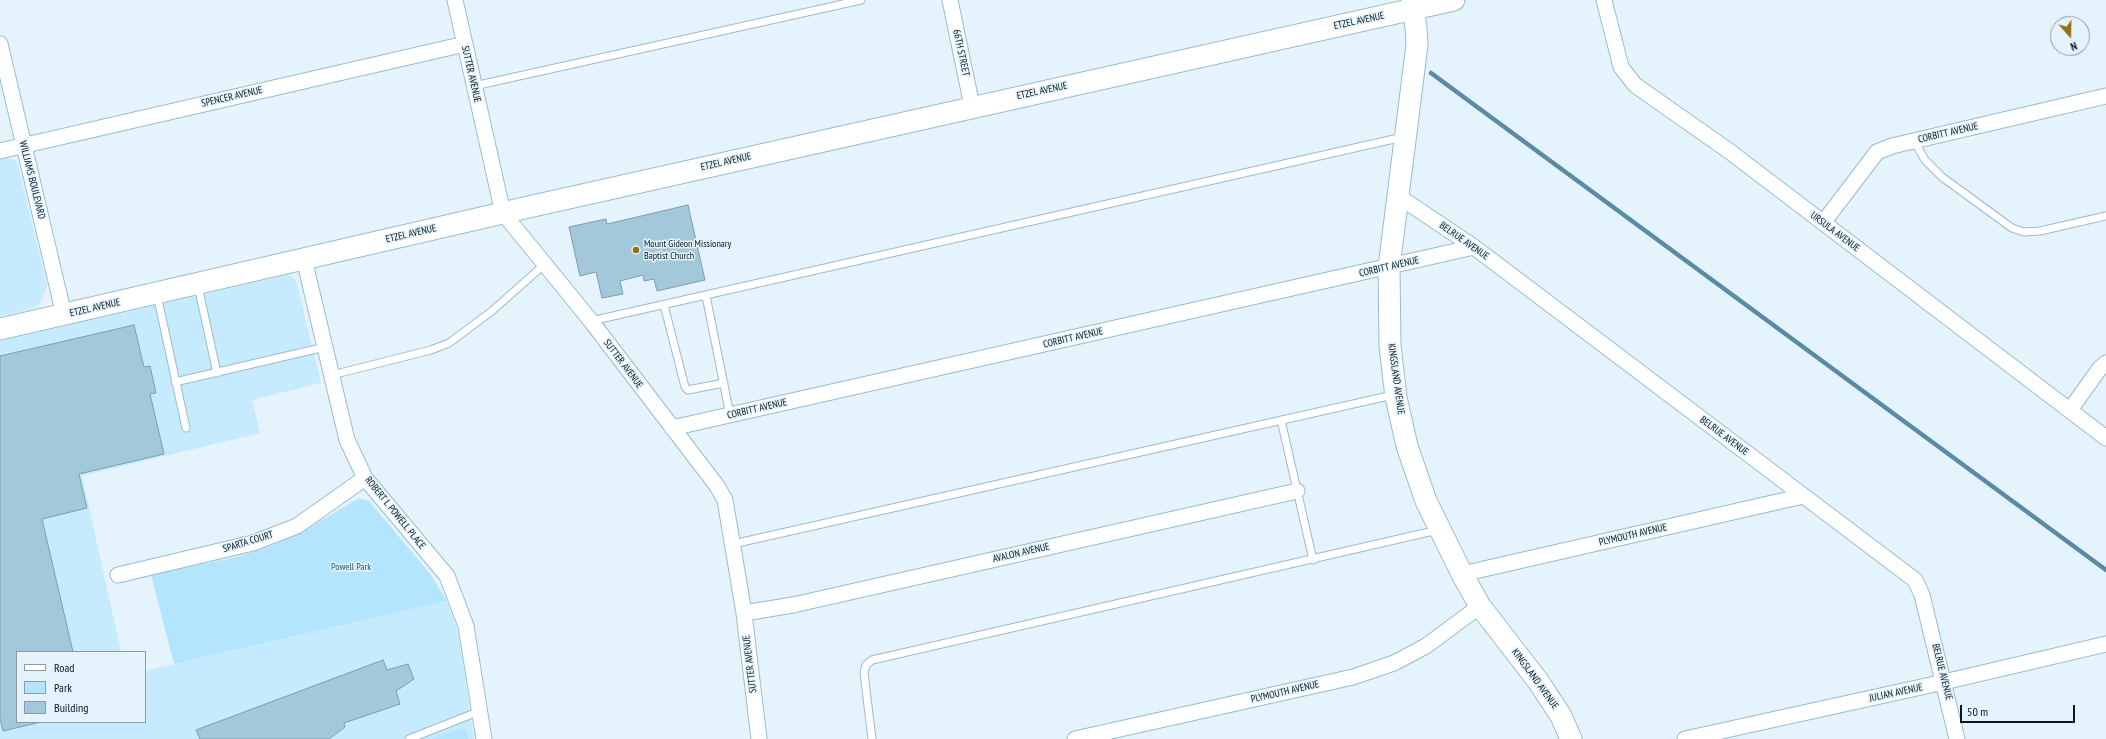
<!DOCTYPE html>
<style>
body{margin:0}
#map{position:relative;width:2106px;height:739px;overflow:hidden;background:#e5f3fc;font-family:"PT Sans Narrow",sans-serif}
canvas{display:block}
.legend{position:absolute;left:16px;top:651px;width:130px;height:72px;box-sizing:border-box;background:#e5f3fc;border:1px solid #8d9ba3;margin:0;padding:5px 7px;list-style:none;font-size:12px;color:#09171e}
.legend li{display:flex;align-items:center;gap:8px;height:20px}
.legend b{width:20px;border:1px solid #8d9ba3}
.north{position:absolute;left:2050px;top:16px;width:40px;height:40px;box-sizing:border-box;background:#e5f3fc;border:1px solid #8d9ba3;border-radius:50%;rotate:160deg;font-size:11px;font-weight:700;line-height:16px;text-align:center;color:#09171e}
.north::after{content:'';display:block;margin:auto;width:14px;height:18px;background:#946d16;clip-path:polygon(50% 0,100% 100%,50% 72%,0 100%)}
.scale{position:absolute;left:1960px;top:705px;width:115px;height:18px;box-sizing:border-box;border:2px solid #09171e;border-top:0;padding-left:5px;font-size:12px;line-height:14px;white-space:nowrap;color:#09171e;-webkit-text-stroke:3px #e5f3fc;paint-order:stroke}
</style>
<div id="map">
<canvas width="2106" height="739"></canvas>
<ul class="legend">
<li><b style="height:5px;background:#fff"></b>Road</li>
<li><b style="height:11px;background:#b3e5ff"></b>Park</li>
<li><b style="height:11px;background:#a3c8db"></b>Building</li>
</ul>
<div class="north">N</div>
<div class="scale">50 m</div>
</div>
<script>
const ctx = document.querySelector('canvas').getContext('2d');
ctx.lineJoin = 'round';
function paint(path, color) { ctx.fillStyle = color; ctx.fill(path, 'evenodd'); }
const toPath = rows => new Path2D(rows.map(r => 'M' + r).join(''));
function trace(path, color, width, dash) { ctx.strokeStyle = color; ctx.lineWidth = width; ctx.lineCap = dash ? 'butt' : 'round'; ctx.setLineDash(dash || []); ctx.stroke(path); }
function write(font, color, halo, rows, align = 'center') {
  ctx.font = font + ' "PT Sans Narrow",sans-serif'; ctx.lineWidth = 3; ctx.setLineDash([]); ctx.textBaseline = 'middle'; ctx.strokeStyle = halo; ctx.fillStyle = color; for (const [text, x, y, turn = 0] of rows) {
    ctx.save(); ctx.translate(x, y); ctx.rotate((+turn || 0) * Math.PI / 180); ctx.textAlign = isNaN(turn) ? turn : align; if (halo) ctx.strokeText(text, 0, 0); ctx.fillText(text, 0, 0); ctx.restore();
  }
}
paint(toPath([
 [0,159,14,159,18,165,47,286,39,305,28,310,0,316],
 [287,275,294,278,297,284,321,383,252,400,260,433,82,476,121,652,17,652,17,722,145,722,145,671,447,601,459,636,474,739,0,739,0,341]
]), '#c7ebfe');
paint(toPath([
 [359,498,369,501,431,575,447,601,174,664,151,575,236,557,271,546,297,535],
 [458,729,467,731,468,739,431,739]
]), '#b3e5ff');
trace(toPath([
 [1431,73,2106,570]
]), '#5a8ba5', 4.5);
const building = toPath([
 [688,205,705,280,657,291,654,279,644,281,643,275,620,281,623,294,602,298,596,272,580,276,569,227,606,219,607,224,688,205],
 [134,325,144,367,150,366,156,393,150,394,164,454,79,474,87,508,42,519,73,652,17,652,17,722,41,722,3,731,0,718,0,356,134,325],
 [383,660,387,670,408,664,414,679,396,691,400,704,344,723,345,727,329,739,200,739,196,730,383,660]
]);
paint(building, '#a3c8db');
trace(building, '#7b9eb1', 1);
const lane = toPath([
 [474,86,861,0],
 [1914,141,1925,160,1942,177,2012,228,2024,232,2040,231,2106,216],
 [198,286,217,373],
 [157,295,186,428],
 [706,296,730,415],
 [664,305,685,387,688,390,724,383],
 [591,321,1403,137],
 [332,375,431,350,449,343,492,311,545,264],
 [175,382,325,347],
 [1281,420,1313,560],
 [733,544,1393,395],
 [409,739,480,711],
 [872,739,864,673,866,665,872,660,1438,530]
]);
const street = toPath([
 [455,0,503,213,591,321,717,486,725,500,744,613,759,739],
 [950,0,972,106],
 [1604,0,1621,67,1635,85,1729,151,2106,438],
 [0,44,64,315],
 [0,151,465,44],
 [1398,196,1474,247,1915,580,1922,595,1957,739],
 [1823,223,1877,152,1892,146,2106,96],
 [304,259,347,440,365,478,447,576,466,626,484,739],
 [2070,410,2100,368,2106,363],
 [672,428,1474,247],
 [1462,574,1803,496],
 [118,575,253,543,297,526,365,478],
 [744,613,793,605,1297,491],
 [1075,739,1353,677,1394,663,1426,646,1480,606],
 [1685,739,1944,682,2106,644]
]);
const secondary = toPath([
 [1412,0,1416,28,1417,45,1389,267,1390,346,1396,397,1407,446,1426,501,1462,574,1480,606,1538,681,1561,716,1571,739],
 [0,329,533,206,1454,0]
]);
trace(lane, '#98bcd0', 9);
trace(street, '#98bcd0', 17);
trace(secondary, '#98bcd0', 23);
trace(lane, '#fff', 7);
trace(street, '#fff', 15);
trace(secondary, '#fff', 21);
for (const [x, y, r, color] of [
 [636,250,4,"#946d16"]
]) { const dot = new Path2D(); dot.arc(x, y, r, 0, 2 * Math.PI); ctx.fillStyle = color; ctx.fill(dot); trace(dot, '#e5f3fc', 1.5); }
write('10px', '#09171e', '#e5f3fc', [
 ["ETZEL AVENUE",1359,21,-12],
 ["66TH STREET",961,53,78],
 ["SUTTER AVENUE",471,74,77],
 ["ETZEL AVENUE",1042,91,-12],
 ["SPENCER AVENUE",232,97,-13],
 ["CORBITT AVENUE",1948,133,-13],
 ["ETZEL AVENUE",726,162,-13],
 ["WILLIAMS BOULEVARD",32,180,76],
 ["URSULA AVENUE",1835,232,37],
 ["ETZEL AVENUE",411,234,-13],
 ["BELRUE AVENUE",1464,241,35],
 ["CORBITT AVENUE",1389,267,-13],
 ["ETZEL AVENUE",95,308,-13],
 ["CORBITT AVENUE",1073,338,-13],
 ["SUTTER AVENUE",623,364,53],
 ["KINGSLAND AVENUE",1396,379,82],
 ["CORBITT AVENUE",757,409,-13],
 ["BELRUE AVENUE",1724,436,37],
 ["ROBERT L POWELL PLACE",395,513,51],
 ["PLYMOUTH AVENUE",1633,535,-13],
 ["SPARTA COURT",248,542,-17],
 ["AVALON AVENUE",1021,553,-13],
 ["SUTTER AVENUE",750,664,-97],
 ["BELRUE AVENUE",1942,672,76],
 ["KINGSLAND AVENUE",1535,679,54],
 ["PLYMOUTH AVENUE",1285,692,-13],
 ["JULIAN AVENUE",1896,693,-12]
]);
write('10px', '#09171e', '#e5f3fc', [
 ["Mount Gideon Missionary",644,244],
 ["Baptist Church",644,256]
], 'left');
write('10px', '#21556c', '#e5f3fc', [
 ["Powell Park",351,567]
]);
</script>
